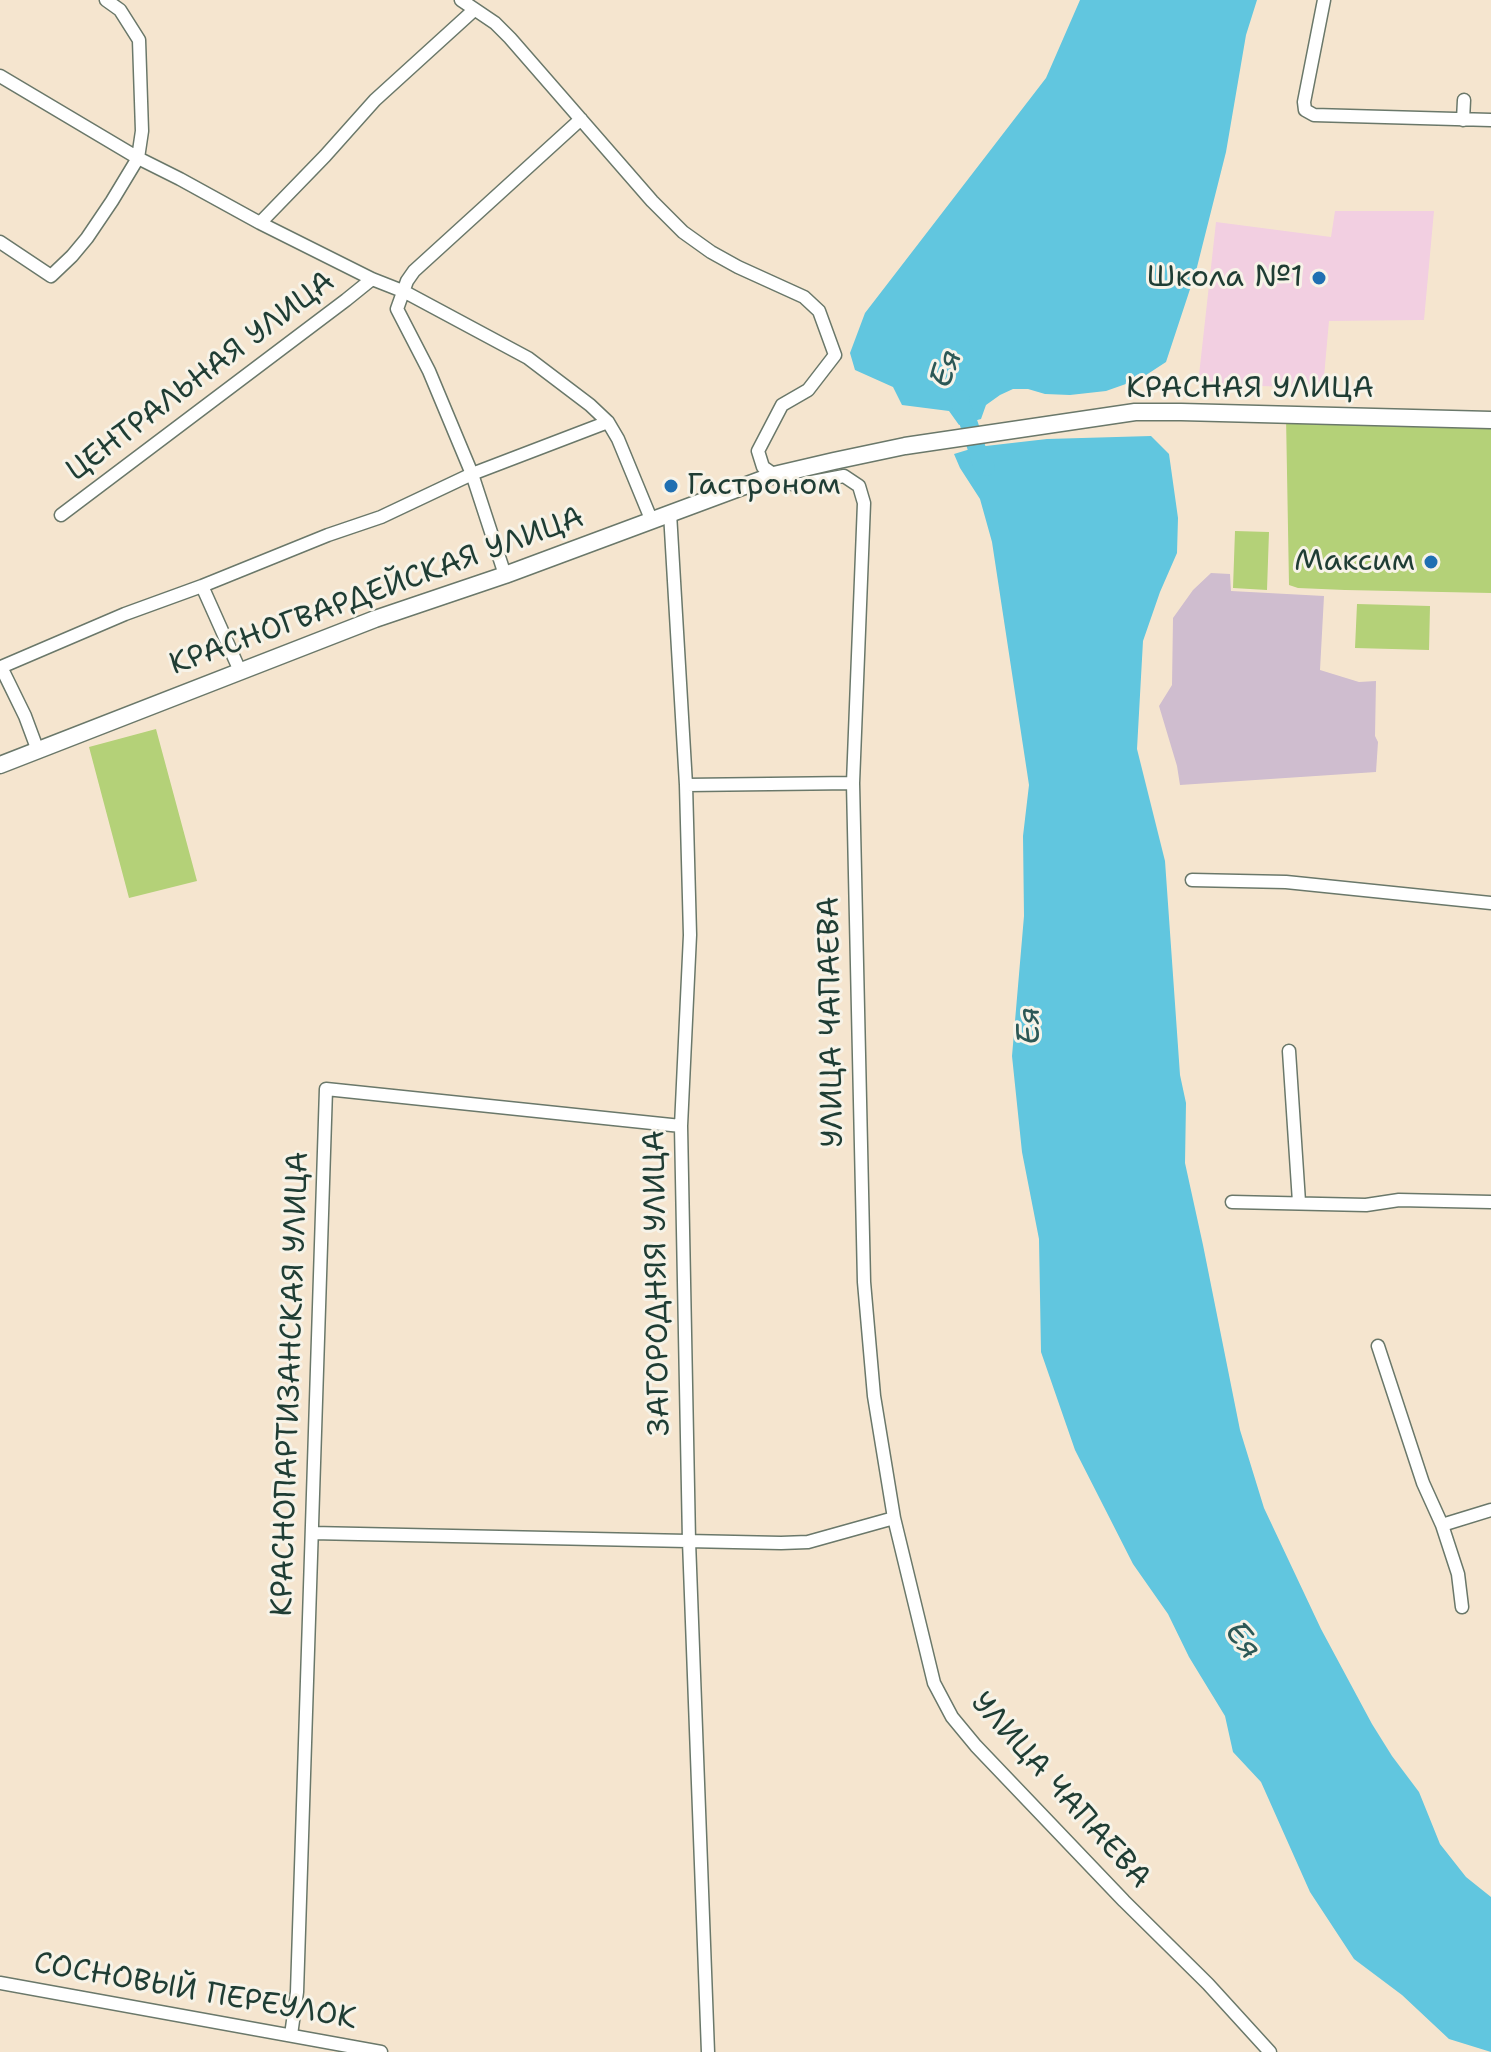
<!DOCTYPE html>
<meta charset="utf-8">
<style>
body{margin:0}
canvas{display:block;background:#f5e5cf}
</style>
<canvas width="1491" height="2052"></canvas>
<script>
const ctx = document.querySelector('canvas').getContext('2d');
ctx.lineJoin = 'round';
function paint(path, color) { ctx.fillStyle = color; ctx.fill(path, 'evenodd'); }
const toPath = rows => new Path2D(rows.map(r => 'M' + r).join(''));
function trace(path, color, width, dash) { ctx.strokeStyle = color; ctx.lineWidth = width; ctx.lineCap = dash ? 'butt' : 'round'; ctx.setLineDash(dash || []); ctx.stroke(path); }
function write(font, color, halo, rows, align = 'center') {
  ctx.font = font + ' "Shantell Sans",sans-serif'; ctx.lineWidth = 6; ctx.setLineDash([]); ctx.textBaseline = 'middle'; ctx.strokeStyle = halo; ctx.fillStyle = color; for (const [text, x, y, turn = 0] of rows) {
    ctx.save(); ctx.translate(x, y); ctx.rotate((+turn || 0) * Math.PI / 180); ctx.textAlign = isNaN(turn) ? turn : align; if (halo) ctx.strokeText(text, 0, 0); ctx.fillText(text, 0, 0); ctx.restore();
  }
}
paint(toPath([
 [1335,211,1434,211,1424,320,1329,321,1323,388,1198,384,1216,222,1331,237]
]), '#f2cfe1');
paint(toPath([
 [1211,573,1230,574,1231,591,1324,596,1320,670,1359,682,1376,681,1375,736,1378,742,1376,772,1180,785,1177,766,1159,706,1172,685,1173,618,1193,590]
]), '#cfbdcf');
paint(toPath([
 [1286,416,1491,425,1491,593,1345,590,1298,588,1289,585],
 [1235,531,1269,532,1267,590,1233,588],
 [1357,604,1430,606,1429,650,1355,648],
 [156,729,197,881,129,898,89,747]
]), '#b4d178');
paint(toPath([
 [1080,0,1257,0,1246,35,1226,152,1196,271,1166,362,1140,379,1106,391,1070,395,1045,394,1028,389,1013,389,1000,395,986,405,981,419,959,425,949,411,902,405,893,387,855,370,850,353,865,313,1046,78],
 [1151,436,1169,454,1178,518,1177,553,1160,592,1143,641,1137,749,1165,861,1180,1075,1186,1103,1185,1163,1203,1245,1240,1430,1264,1508,1321,1629,1372,1724,1392,1756,1419,1792,1440,1844,1466,1877,1491,1897,1491,2052,1449,2039,1402,1995,1354,1959,1310,1892,1261,1782,1233,1752,1225,1716,1189,1657,1168,1614,1133,1564,1075,1450,1041,1352,1039,1239,1022,1152,1012,1056,1024,916,1023,836,1029,785,992,542,980,499,960,468,954,454,977,447,1047,439]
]), '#61c6df');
trace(toPath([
 [961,399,960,403,968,421,982,465,986,467]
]), '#61c6df', 18);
const street = toPath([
 [461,0,495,23,510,38,652,201,683,232,711,252,738,267,804,297,819,311,835,355,808,390,782,405,758,451,763,467,783,481,796,485,844,476,859,486,864,503,853,783,864,1282,874,1396,894,1518,934,1683,952,1717,976,1746,1124,1901,1208,1984,1270,2052],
 [1324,0,1304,102,1305,110,1314,115,1491,120],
 [0,76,138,158,180,179,260,223,372,279,405,292,528,358,590,405,608,422,618,439,651,519],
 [1463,120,1464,100],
 [260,223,325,156,375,100,474,10],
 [0,242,51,276,72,256,87,238,112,201,138,158,142,131,139,40,120,10,106,0],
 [670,513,686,785,690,935,681,1126,689,1541,708,2052],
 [61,515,346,300,372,279],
 [505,575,472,474,429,371,397,309,407,281,414,271,581,119],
 [202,586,240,671],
 [38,751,25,716,1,667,125,614,202,586,328,535,381,517,472,474,608,422],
 [686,785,853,783],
 [1192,880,1286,882,1491,903],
 [1289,1051,1299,1202],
 [1232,1202,1366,1205,1399,1200,1491,1202],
 [1378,1346,1423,1483,1442,1525,1458,1574,1462,1607],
 [1442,1525,1491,1510],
 [312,1533,781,1543,808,1542,894,1518],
 [0,1983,381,2052],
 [291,2035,297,1992,326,1089,681,1126]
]);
const secondary = toPath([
 [0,765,375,619,505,575,774,475,834,461,905,446,1135,412,1181,412,1491,420]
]);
trace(street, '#6a786a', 15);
trace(secondary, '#6a786a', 19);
trace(street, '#fff', 12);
trace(secondary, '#fff', 16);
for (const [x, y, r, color] of [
 [1319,278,8,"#1f6fb2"],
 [671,486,8,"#1f6fb2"],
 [1431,562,8,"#1f6fb2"]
]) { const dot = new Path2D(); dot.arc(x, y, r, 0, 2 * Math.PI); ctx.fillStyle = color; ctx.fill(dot); trace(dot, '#f7f3e8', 3); }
write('30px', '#1f3d34', '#f7f3e8', [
 ["Школа №1",1303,278],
 ["Гастроном",687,486,"left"],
 ["Максим",1415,562]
], 'right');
write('30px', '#1f3d34', '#f7f3e8', [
 ["ЦЕНТРАЛЬНАЯ УЛИЦА",201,377,-37],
 ["КРАСНАЯ УЛИЦА",1250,389],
 ["КРАСНОГВАРДЕЙСКАЯ УЛИЦА",377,592,-20],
 ["УЛИЦА ЧАПАЕВА",832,1022,-91],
 ["ЗАГОРОДНЯЯ УЛИЦА",658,1283,-91],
 ["КРАСНОПАРТИЗАНСКАЯ УЛИЦА",291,1384,-88],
 ["УЛИЦА ЧАПАЕВА",1060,1791,48],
 ["СОСНОВЫЙ ПЕРЕУЛОК",195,1992,10]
]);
write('italic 32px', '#2c5856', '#f7f3e8', [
 ["Ея",947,369,-69],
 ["Ея",1031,1026,-90],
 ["Ея",1242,1641,53]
]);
</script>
